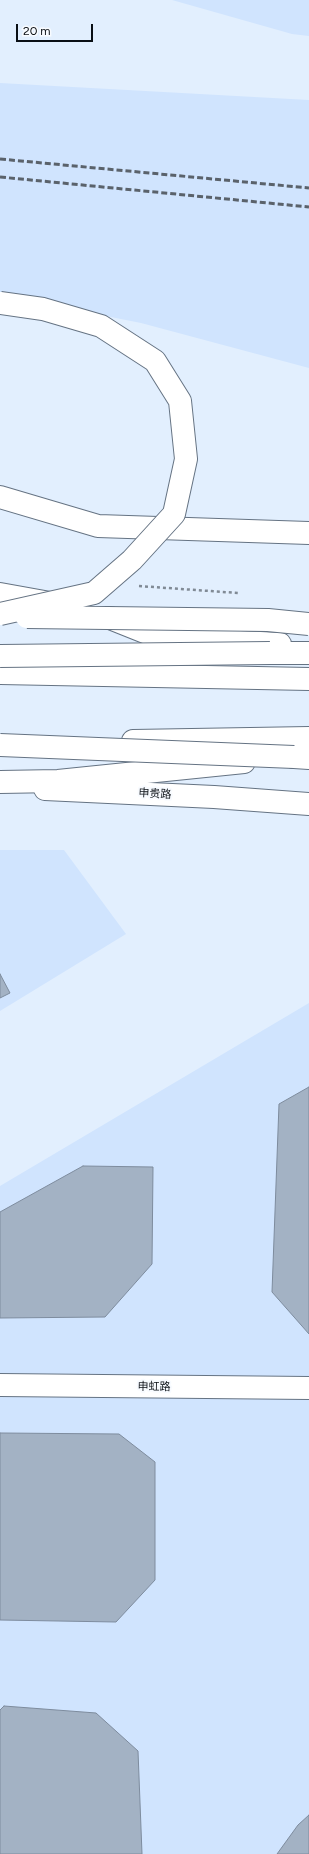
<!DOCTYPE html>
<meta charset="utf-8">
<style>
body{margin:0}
#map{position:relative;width:309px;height:1854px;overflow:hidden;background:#e2effe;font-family:Figtree,sans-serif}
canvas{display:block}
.scale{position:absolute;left:16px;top:24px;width:77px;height:18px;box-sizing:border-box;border:2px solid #0a0f15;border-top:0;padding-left:5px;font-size:12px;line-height:14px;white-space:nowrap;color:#0a0f15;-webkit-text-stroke:3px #f8fbff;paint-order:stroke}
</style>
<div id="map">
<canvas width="309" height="1854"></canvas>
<div class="scale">20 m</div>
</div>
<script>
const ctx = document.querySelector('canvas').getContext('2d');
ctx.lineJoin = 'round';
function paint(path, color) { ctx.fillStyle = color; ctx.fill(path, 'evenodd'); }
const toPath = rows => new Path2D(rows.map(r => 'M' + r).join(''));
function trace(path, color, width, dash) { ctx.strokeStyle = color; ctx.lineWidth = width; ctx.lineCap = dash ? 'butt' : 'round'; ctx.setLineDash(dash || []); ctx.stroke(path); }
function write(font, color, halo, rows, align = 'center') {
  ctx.font = font + ' Figtree,"Noto Sans SC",sans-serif'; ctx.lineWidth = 4; ctx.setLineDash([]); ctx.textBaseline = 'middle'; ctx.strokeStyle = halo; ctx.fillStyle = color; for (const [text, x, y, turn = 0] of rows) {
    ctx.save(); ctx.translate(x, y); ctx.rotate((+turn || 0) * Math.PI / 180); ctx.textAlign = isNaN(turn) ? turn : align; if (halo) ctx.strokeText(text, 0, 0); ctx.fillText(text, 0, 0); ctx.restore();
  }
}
paint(toPath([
 [172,0,309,0,309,36,292,34],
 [0,83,309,100,309,368,141,323,0,295],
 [0,850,64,850,126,934,0,1011],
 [309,1003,309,1854,0,1854,0,1186]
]), '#d0e4fe');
const building = toPath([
 [0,974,10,993,0,998,0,974],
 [309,1087,309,1334,272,1292,279,1104,309,1087],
 [83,1166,153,1167,152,1264,105,1317,0,1318,0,1212,83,1166],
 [0,1433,119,1434,155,1462,155,1580,116,1622,0,1620,0,1433],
 [4,1706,96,1713,138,1751,142,1854,0,1854,0,1710,4,1706],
 [309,1815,309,1854,277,1854,298,1825,309,1815]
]);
paint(building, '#a3b2c4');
trace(building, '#7e8c9e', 1);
const minor = toPath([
 [0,497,98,526,309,533],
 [0,1385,309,1388]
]);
const major = toPath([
 [0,594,50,603],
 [110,618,160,638,280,644],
 [0,673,309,679],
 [133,741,309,738],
 [294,757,309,758],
 [45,789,214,797,309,804]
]);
const highway = toPath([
 [270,653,309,653],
 [0,782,58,781,244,762]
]);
trace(minor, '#657383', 24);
trace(major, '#657383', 24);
trace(highway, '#657383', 24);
trace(toPath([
 [139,586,238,593]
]), '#808a95', 2.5, [3, 3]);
trace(minor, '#fff', 22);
trace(major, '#fff', 22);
trace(highway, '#fff', 22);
trace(toPath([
 [0,159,309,188],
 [0,177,309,207]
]), '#5a626b', 3, [6, 3]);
const highwayBridge = toPath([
 [0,303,43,309,101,326,155,361,180,401,186,459,174,514,132,560,94,593,0,614],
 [27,617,268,620,309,624],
 [0,656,270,653],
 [0,745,294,757]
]);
trace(highwayBridge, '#657383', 24, []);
trace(highwayBridge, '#fff', 22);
write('11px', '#0a0f15', '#f8fbff', [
 ["申贵路",155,794,3],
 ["申虹路",154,1387,1]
]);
</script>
